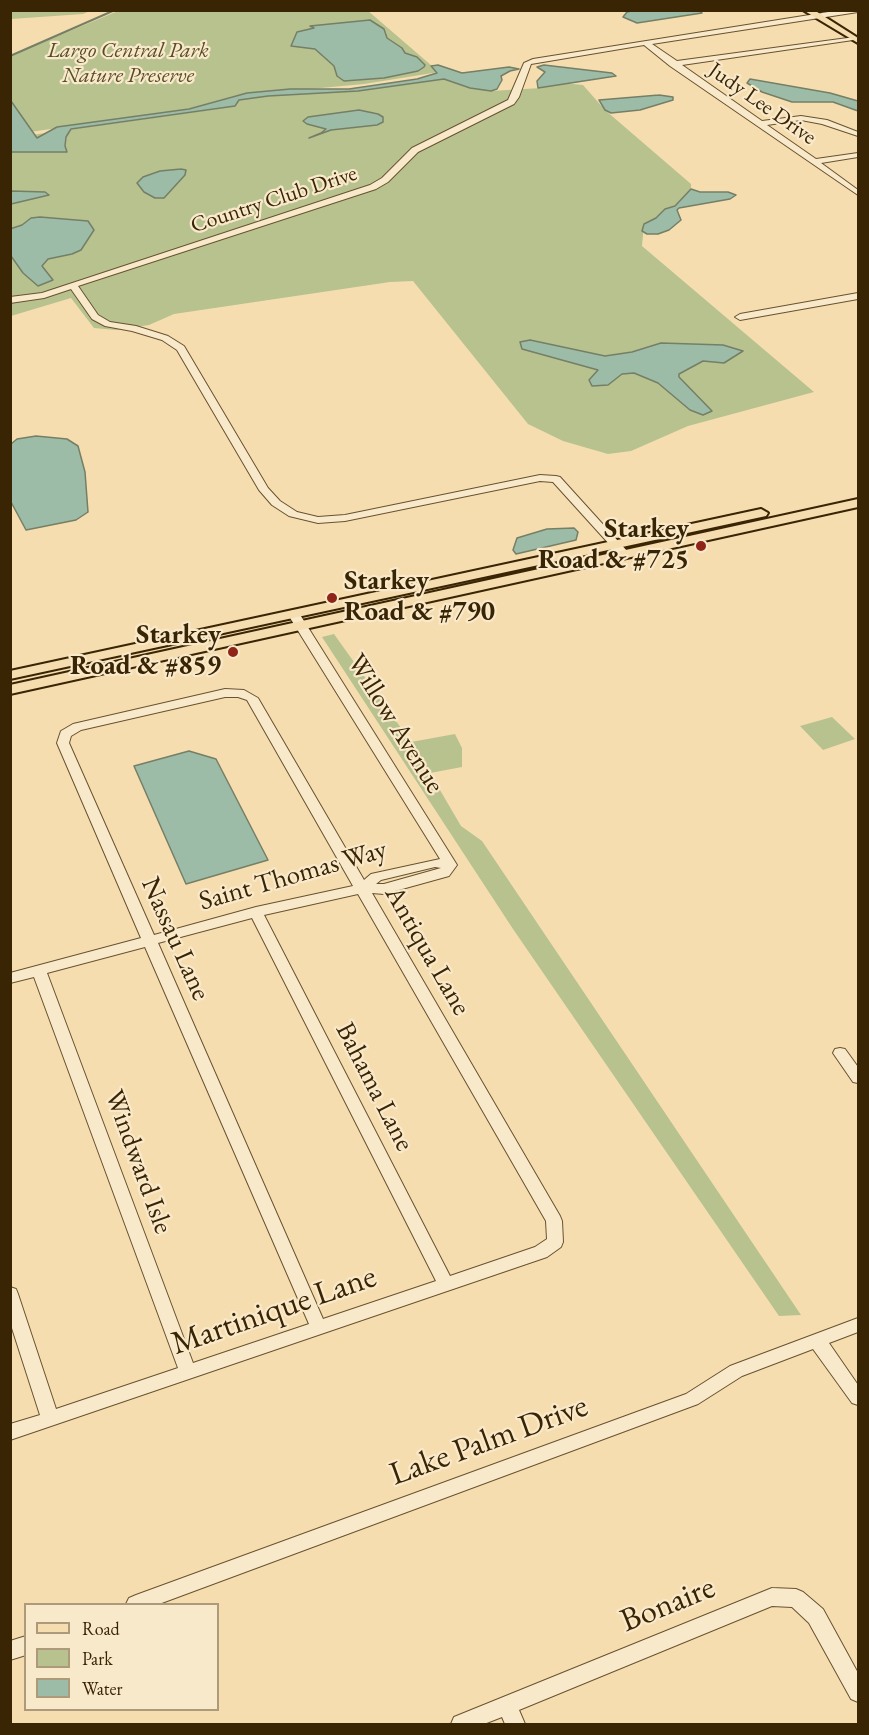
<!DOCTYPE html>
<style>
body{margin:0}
#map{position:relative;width:869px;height:1735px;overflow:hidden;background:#f6ddaf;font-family:"EB Garamond",serif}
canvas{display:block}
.frame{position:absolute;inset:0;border:12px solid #392404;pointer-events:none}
.legend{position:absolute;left:24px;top:1603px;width:195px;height:108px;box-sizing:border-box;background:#f9e9cb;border:2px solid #ac9a7b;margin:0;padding:8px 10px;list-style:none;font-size:18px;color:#392404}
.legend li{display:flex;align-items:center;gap:12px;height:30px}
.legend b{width:30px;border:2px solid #ac9a7b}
</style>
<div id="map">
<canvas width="869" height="1735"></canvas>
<div class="frame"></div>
<ul class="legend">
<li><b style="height:8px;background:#f6ddaf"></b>Road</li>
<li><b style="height:16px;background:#b7c28f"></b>Park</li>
<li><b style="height:16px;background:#9dbca7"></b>Water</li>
</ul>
</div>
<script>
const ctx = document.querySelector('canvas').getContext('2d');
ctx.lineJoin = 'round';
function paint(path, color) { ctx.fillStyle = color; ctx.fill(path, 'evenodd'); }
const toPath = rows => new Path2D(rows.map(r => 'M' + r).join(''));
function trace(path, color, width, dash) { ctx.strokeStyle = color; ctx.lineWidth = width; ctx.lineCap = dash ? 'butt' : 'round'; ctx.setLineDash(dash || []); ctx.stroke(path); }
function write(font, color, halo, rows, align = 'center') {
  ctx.font = font + ' "EB Garamond",serif'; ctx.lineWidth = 4.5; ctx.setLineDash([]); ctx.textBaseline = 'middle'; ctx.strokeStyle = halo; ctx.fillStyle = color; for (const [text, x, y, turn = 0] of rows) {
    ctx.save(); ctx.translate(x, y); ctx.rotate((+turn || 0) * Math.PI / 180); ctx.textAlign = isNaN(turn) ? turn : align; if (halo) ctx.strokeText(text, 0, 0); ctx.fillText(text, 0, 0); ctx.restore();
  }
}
paint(toPath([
 [367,10,439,72,364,84,234,96,188,109,30,132,11,103,10,56,118,11],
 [10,11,11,10,90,11,83,14,11,19],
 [444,79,470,88,491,91,541,88,563,83,583,85,605,110,691,184,691,189,675,206,665,209,656,218,644,224,642,246,814,392,688,426,631,451,608,454,563,441,528,424,413,281,390,282,174,314,149,325,116,330,94,328,71,298,11,316,10,138,223,108,235,106,238,100,268,96,358,91],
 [334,634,411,742,455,734,462,748,462,767,430,773,461,826,482,841,801,1315,779,1316,513,929,322,637],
 [832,717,855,739,823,750,800,726]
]), '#b7c28f');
const water = toPath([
 [636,10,699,10,702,13,637,23,623,17,627,12,636,10],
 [370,20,384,29,387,38,402,48,405,53,417,57,425,65,424,67,418,71,384,78,344,81,337,76,334,66,315,49,291,46,297,32,314,28,310,26,370,20],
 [438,65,462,73,509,67,519,69,510,71,501,76,502,80,497,89,491,91,470,88,444,79,358,91,268,96,239,100,235,106,71,129,66,137,65,146,67,152,11,152,11,101,37,138,57,127,189,109,247,93,290,89,349,89,417,79,437,73,431,66,438,65],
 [544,65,612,73,616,76,538,88,537,81,545,72,537,67,544,65],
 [750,79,830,93,858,101,858,111,833,102,792,102,762,92,747,83,750,79],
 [659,95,673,97,673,100,640,110,611,113,605,110,599,100,659,95],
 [359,110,378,114,383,117,383,122,377,125,331,130,309,138,321,133,326,129,307,124,303,121,308,117,359,110],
 [181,169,186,170,185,175,164,198,155,198,144,192,137,183,143,177,160,171,181,169],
 [691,189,700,192,728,192,736,195,730,199,679,208,677,210,681,220,669,230,658,234,647,234,642,231,644,224,656,218,665,209,675,206,691,189],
 [11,191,45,192,49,195,11,204,11,191],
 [40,217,88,221,94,230,81,250,72,254,48,259,42,266,53,280,38,286,23,273,11,256,10,229,22,225,31,218,40,217],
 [530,340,605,356,632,352,661,343,723,345,743,351,724,363,703,361,679,374,679,377,712,411,703,415,690,410,658,383,634,373,622,374,608,385,592,386,589,380,598,370,522,349,520,342,530,340],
 [36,436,67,439,78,446,85,472,88,512,76,520,26,530,11,502,11,444,17,439,36,436],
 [574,528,578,532,576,540,516,554,513,550,517,538,547,529,574,528],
 [189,751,216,759,268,860,186,884,134,766,189,751]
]);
paint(water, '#9dbca7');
trace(water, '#757f66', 1.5);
trace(toPath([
 [10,56,115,10]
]), '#757f66', 2);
const minor = toPath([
 [841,10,858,12,652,44,677,61,855,37,853,40,682,65,762,121,801,116,827,120,858,132,858,136,822,124,801,120,767,125,816,159,858,153,858,157,821,163,858,190,858,195,670,66,644,45,531,64,519,97,514,104,418,152,388,182,376,189,78,286,98,315,110,322,136,326,168,336,184,346,268,488,280,501,297,512,318,517,345,515,540,475,556,476,560,477,628,552,628,556,620,556,553,482,540,481,345,521,318,523,289,516,272,505,259,490,177,350,162,340,132,331,105,326,92,319,71,289,44,298,10,303,10,297,42,293,370,185,382,178,412,148,508,100,524,63,533,59,841,10],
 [858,293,858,299,740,320,735,317,740,314,858,293],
 [293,610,299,613,457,865,449,876,384,894,372,893,560,1216,562,1221,563,1242,561,1247,547,1257,10,1440,10,1424,40,1415,10,1322,10,1287,16,1289,18,1294,56,1409,178,1368,34,977,10,983,10,973,141,938,57,743,61,731,73,724,225,689,244,690,258,698,364,880,371,874,440,859,287,613,293,610],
 [225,697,238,697,247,700,353,886,256,907,154,935,69,743,71,736,81,730,225,697],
 [435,867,441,868,384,884,376,884,381,880,435,867],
 [358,894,546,1221,547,1239,535,1247,450,1276,264,915,358,894],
 [252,918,436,1281,323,1319,158,943,252,918],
 [145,947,309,1324,193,1363,47,973,145,947],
 [840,1048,845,1049,858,1067,858,1083,853,1082,833,1053,835,1049,840,1048],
 [858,1318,858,1332,829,1343,858,1385,858,1405,852,1403,813,1349,742,1376,698,1404,159,1604,126,1604,129,1598,136,1595,686,1394,730,1366,858,1318],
 [772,1588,796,1589,803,1592,823,1609,858,1673,858,1702,851,1699,809,1623,792,1607,772,1606,519,1710,525,1724,505,1724,502,1717,484,1724,451,1724,454,1717,772,1588],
 [26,1636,26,1655,10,1660,10,1641,26,1636]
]);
const major = toPath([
 [803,10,814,10,858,38,858,43,803,10],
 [858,499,858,507,10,694,10,685,858,499],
 [761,509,768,513,766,516,10,679,10,671,761,509]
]);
trace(minor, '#68522f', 2);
trace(major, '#392404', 4);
paint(minor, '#f9e9cb');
paint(major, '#f6ddaf');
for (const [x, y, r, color] of [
 [701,546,6,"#8f2418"],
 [332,598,6,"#8f2418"],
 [233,652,6,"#8f2418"]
]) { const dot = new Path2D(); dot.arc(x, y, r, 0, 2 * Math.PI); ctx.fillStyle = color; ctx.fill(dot); trace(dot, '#f9e9cb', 2); }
write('italic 22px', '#584c27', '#f9e9cb', [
 ["Largo Central Park",128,51],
 ["Nature Preserve",128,76]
]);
write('22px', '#392404', '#f9e9cb', [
 ["Judy Lee Drive",762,104,35],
 ["Country Club Drive",274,200,-18]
]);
write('bold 27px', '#392404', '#f9e9cb', [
 ["Starkey",689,530],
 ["Road & #725",689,561],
 ["Starkey",344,582,"left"],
 ["Road & #790",344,613,"left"],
 ["Starkey",221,636],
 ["Road & #859",221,667]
], 'right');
write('27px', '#392404', '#f9e9cb', [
 ["Willow Avenue",395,724,58],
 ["Saint Thomas Way",293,876,-16],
 ["Nassau Lane",175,939,66],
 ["Antiqua Lane",427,951,60],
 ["Bahama Lane",374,1087,63],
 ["Windward Isle",138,1162,70]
]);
write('33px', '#392404', '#f9e9cb', [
 ["Martinique Lane",274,1311,-19],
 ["Lake Palm Drive",489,1441,-20],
 ["Bonaire",668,1605,-22]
]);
</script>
